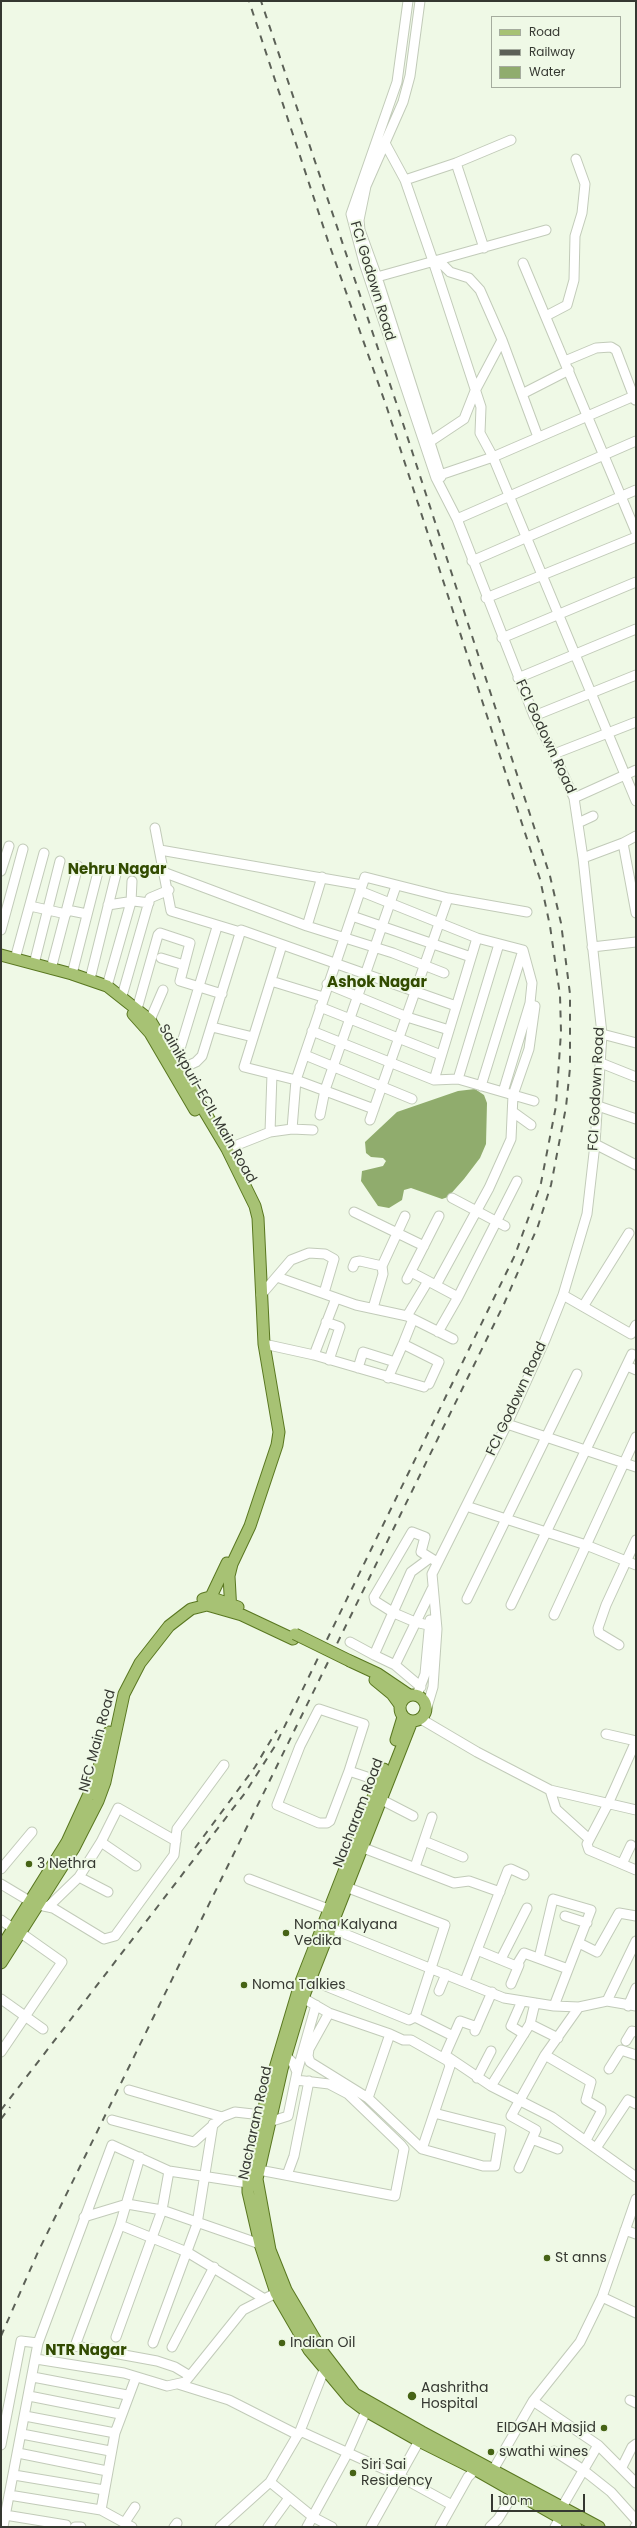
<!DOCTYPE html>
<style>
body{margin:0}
#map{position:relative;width:637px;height:2528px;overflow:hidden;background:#eff9e6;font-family:Poppins,sans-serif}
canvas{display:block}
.frame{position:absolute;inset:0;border:2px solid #353831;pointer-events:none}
.legend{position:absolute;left:491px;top:16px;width:130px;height:72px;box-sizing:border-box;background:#eff9e6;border:1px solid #a5ac9e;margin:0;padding:5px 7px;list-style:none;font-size:12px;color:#353831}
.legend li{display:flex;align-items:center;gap:8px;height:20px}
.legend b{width:20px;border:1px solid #a5ac9e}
.scale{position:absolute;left:491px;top:2494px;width:94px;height:18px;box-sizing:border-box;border:2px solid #353831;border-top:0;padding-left:5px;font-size:12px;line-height:14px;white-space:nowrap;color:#353831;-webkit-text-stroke:3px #eff9e6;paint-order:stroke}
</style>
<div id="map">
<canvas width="637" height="2528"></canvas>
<div class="frame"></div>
<ul class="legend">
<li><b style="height:5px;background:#a7c274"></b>Road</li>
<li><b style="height:5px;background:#5c6157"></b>Railway</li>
<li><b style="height:11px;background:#90ac6d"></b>Water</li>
</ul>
<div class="scale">100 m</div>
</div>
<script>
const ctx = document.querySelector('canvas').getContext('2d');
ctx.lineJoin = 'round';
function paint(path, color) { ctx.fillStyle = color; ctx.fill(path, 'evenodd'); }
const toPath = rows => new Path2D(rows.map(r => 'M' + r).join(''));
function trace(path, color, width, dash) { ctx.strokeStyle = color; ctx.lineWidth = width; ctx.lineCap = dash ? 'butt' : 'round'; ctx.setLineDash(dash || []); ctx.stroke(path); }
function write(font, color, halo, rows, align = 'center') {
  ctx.font = font + ' Poppins,sans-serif'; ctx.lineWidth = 4; ctx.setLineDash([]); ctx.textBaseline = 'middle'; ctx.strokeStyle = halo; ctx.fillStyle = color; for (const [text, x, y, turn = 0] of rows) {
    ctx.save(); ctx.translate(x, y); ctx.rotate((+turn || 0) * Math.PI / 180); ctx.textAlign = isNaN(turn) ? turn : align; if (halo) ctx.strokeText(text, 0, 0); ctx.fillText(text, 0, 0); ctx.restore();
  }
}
paint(toPath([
 [475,1089,484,1095,487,1103,486,1144,480,1158,464,1179,448,1197,442,1199,411,1188,404,1190,402,1200,389,1208,378,1206,361,1181,362,1171,383,1166,386,1161,383,1158,371,1157,366,1153,365,1142,397,1112,458,1091]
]), '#90ac6d');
const minor = toPath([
 [408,1,397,82,351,214,364,263,436,478,457,519,534,716,554,754,574,798,583,858,602,1034,595,1144,587,1214,563,1295,545,1340,507,1424,432,1574,437,1629,433,1687,427,1707],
 [420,1,410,76,403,102,366,186,359,220,360,230,377,277,441,477],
 [386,145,405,180,433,261,481,407,480,433,493,457,636,801],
 [456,163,484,248],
 [405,180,456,163,511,140],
 [438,260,450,272,469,278,480,290,502,340,538,437],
 [523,263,636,532],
 [377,277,546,230],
 [546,316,567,305,574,280,575,236,582,213,585,184,576,159],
 [565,361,596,348,611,347,616,350,635,400],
 [522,394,569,370],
 [431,441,464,419,475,391,502,340],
 [440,475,493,457,634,396],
 [457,519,636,441],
 [472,561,636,490],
 [486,598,636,537],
 [502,638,636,582],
 [518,678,636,629],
 [534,716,636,675],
 [554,754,636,722],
 [574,798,636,770],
 [578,823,593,816],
 [155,828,171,911,240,932],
 [623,843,636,913],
 [160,850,362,885],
 [583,858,623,843,636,836],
 [1,871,9,846],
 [163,872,307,926,393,953,444,973],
 [360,891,477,938,523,950],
 [108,905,134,901,149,903],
 [30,906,66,914],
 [67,910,87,914],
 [352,916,471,957],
 [307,926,322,877],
 [1,930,23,849],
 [282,945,244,1067,296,1080,374,1109],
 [592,947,636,942],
 [161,958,184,965],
 [15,959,44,853],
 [34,964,60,861],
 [51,969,78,866],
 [72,974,98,872],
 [90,979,117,870],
 [271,981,323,997],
 [327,984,407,1017,449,1030],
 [107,986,131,902,132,881],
 [122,996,150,898,169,890],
 [320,1007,441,1055],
 [137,1009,158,935,160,933,190,943,180,981,222,994],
 [150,1020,163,990],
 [212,1027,253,1037],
 [312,1031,434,1080,458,1079,534,1101],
 [602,1034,636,1043],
 [305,1055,412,1099],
 [176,1062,217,927],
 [601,1063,636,1077],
 [174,1072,196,1062,202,1056,241,930,456,1006],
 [458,1079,499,944],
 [434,1080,477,938],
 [481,1086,523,950],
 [503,1092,530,1003,532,983,523,950],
 [598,1106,636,1119],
 [513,1112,531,1125],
 [320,1115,325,1090,396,886],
 [370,1120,448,898],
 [292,1129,296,1080,365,877,448,898,527,912],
 [270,1132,272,1074],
 [595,1144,636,1165],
 [227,1149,270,1132,292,1129,313,1130],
 [452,1198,505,1226],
 [354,1212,424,1246],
 [353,1267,355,1262,360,1261,382,1266,405,1216],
 [411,1272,428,1281],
 [277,1277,356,1305,407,1316,453,1339],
 [407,1279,439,1216],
 [436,1285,489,1188,511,1139,513,1095,529,1049,535,1006],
 [261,1295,291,1260,309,1253,325,1254,334,1259,324,1293],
 [563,1295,631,1334,636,1325],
 [584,1305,629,1233],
 [373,1308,383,1274,382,1266],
 [407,1316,428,1281,458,1297,517,1181],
 [326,1322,340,1327,329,1360],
 [438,1332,458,1297],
 [264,1344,314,1355,424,1387],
 [403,1344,413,1319],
 [314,1355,336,1298],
 [627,1366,636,1370],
 [358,1368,363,1352,395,1362],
 [388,1378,403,1344,439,1362,429,1384],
 [507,1424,636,1467],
 [466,1506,586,1545,636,1565],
 [467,1599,577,1374],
 [511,1605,632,1354],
 [554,1615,636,1437],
 [428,1625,415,1622,394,1613,375,1601,374,1597,412,1532,425,1537,421,1552,437,1562],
 [350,1642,374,1655],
 [619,1645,599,1633,598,1628,606,1605,636,1540],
 [395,1665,432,1589],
 [421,1687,395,1665,374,1655,411,1572,430,1558],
 [417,1695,425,1674,430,1620],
 [421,1719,477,1752,550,1790,636,1810],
 [606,1734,636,1741],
 [636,1741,608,1804,587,1844,589,1850,636,1870],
 [349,1771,364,1724,319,1709,300,1746,277,1805,319,1823,327,1823,330,1821,349,1771,379,1781],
 [550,1790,556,1809,588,1838],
 [380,1799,413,1816],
 [424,1841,463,1857],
 [101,1842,136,1866],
 [361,1847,454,1883,469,1881,500,1892],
 [622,1864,631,1845],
 [415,1867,432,1817],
 [1,1869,32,1832],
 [524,1875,511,1869,508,1870,477,1950,516,1966,524,1953,568,1969],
 [79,1877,108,1892],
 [249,1879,328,1909],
 [1,1884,31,1902],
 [39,1905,53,1908,104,1939,115,1936,174,1855,177,1829,224,1765],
 [48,1907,79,1877,101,1842,118,1808,176,1841],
 [565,1916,587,1923],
 [1,1920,14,1929],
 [325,1926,504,1998,554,2006,579,2007,607,2001,636,2006],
 [579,1943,597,1952,619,1913,636,1916],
 [539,1958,553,1899,591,1910,554,2006],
 [501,1959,527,1908],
 [311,1980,409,2020,415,2017,445,1925,346,1887],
 [465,1981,477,1950],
 [511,1984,519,1965],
 [439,1991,446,1974],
 [303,1998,329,2013,390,2034,403,2040,411,2040,448,2061,450,2066,422,2149,368,2098,390,2034],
 [1,1999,43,2029],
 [522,2001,511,2026,524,2034],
 [607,2001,636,1941],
 [628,2006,636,1988],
 [329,2013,309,2049,308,2056,310,2062,368,2098],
 [415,2017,453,2036],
 [530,2024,558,2038],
 [477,2027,460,2021,445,2055,491,2086,552,2117,636,2177],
 [475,2031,492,1992],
 [626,2041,632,2031,636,2032],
 [1,2052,62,1962,21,1933],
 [545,2055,591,2082,586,2100,601,2109,601,2112,586,2140],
 [609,2069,621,2050,636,2055],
 [297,2072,316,2005],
 [477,2078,491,2051],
 [491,2086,530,2024,535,2003],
 [129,2090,222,2117],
 [112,2120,194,2142,222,2117,235,2112,262,2115],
 [269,2122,288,2116,297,2072,293,2063,286,2056],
 [532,2139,558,2149],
 [596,2148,628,2100,636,2104],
 [422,2149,483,2166,495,2166,501,2130,434,2113],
 [140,2157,120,2225,75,2346,157,2361,175,2367,190,2376],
 [519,2168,536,2130,511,2116,545,2055,579,2007],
 [259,2170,395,2196,404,2149,401,2145,348,2094,329,2084,296,2080],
 [287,2175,294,2156,309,2081],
 [84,2217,127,2204,162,2210,260,2244,264,2243],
 [120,2225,187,2252,263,2298],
 [625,2230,636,2234],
 [602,2297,636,2313],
 [116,2337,162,2210,169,2171],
 [153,2343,197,2224,213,2124],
 [172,2347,214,2267],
 [36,2359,124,2373,167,2386,185,2382,243,2310,276,2293],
 [33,2377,127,2395],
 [178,2384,229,2400,298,2435],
 [29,2396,120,2414],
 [630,2400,636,2403],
 [533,2401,598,2445,636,2483],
 [25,2416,115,2433],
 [300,2431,399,2476,452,2505],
 [22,2434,110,2451],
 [1,2445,21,2341,38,2343],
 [554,2451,582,2469,611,2492,636,2520],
 [18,2453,107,2471],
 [622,2467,632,2447,636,2444],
 [493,2470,533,2401,580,2342,602,2297,636,2199],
 [14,2475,104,2490],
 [270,2482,313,2517,332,2527],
 [9,2495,101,2510,132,2527],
 [562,2507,598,2445],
 [101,2510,115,2433,136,2377],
 [5,2515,66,2525,66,2527],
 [125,2522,135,2507],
 [3,2527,38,2343,112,2145,169,2171,248,2183],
 [75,2527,81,2527],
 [174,2527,177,2523],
 [220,2527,270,2482,300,2431,324,2370],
 [268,2527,289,2498],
 [307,2527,347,2454,366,2411],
 [371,2527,419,2441],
 [440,2527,468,2477,475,2470],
 [490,2527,498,2519,514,2493],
 [555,2527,560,2518],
 [635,2527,636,2526]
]);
const major = toPath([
 [1,955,72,974,107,986,150,1020,227,1149,255,1206,258,1218,264,1344,279,1432,277,1445,250,1526,232,1564,229,1576,231,1612],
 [133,1014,150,1033,195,1110],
 [203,1599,210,1597,238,1607],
 [207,1605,227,1563],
 [350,1661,378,1674,409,1695],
 [375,1680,392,1694,400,1705],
 '400 1708a13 13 0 1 1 26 0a13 13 0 1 1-26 0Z',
 [412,1721,303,1998,282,2069,257,2179,270,2250,286,2290,322,2351,355,2394,422,2432,599,2527],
 [396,1740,403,1717],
 [384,1769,300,1984,267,2095,248,2177,248,2192,260,2244,276,2293,309,2350,350,2399,366,2411,419,2441,469,2466,576,2527],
 [1,1948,67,1842,95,1781,109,1732],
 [1,1963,74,1848,98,1801,105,1782,124,1694,140,1663,169,1626,191,1609,207,1605,242,1615,293,1639]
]);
trace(minor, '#c2cbb9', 11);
trace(major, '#597720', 13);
trace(minor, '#fff', 9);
trace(major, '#a7c274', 11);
trace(toPath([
 [195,1848,255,1767,277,1730],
 [1,2110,245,1793,275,1746,515,1255,541,1183,556,1106,561,1032,560,995,550,926,540,879,387,408,328,241,249,1],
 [1,2119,10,2107],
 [1,2336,38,2252,504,1304,538,1226,551,1185,566,1107,570,1068,570,994,561,923,550,876,397,405,261,1]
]), '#5c6157', 2, [7, 7]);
const majorBridge = toPath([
 [295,1634,350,1661]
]);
trace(majorBridge, '#597720', 13, []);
trace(majorBridge, '#a7c274', 11);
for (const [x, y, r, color] of [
 [29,1864,4,"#466315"],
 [286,1933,4,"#466315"],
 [244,1985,4,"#466315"],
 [547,2258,4,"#466315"],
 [282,2343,4,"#466315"],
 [412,2396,5,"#466315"],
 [604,2428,4,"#466315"],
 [491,2452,4,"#466315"],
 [353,2473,4,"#466315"]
]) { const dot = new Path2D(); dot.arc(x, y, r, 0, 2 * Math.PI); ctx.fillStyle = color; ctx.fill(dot); trace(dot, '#eff9e6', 1.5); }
write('14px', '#353831', '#eff9e6', [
 ["FCI Godown Road",372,281,73],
 ["FCI Godown Road",545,737,65],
 ["FCI Godown Road",597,1089,-87],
 ["Sainikpuri-ECIL Main Road",207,1104,60],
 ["FCI Godown Road",517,1399,-65],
 ["NFC Main Road",98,1741,-75],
 ["Nacharam Road",359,1813,-69],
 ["Nacharam Road",256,2123,-78]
]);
write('14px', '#353831', '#eff9e6', [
 ["3 Nethra",37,1864],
 ["Noma Kalyana",294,1925],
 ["Vedika",294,1941],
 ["Noma Talkies",252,1985],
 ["St anns",555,2258],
 ["Indian Oil",290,2343],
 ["Aashritha",421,2388],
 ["Hospital",421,2404],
 ["EIDGAH Masjid",596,2428,"right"],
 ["swathi wines",499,2452],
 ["Siri Sai",361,2465],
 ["Residency",361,2481]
], 'left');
write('bold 15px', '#324b00', '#eff9e6', [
 ["Nehru Nagar",117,870],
 ["Ashok Nagar",377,983],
 ["NTR Nagar",86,2351]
]);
</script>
